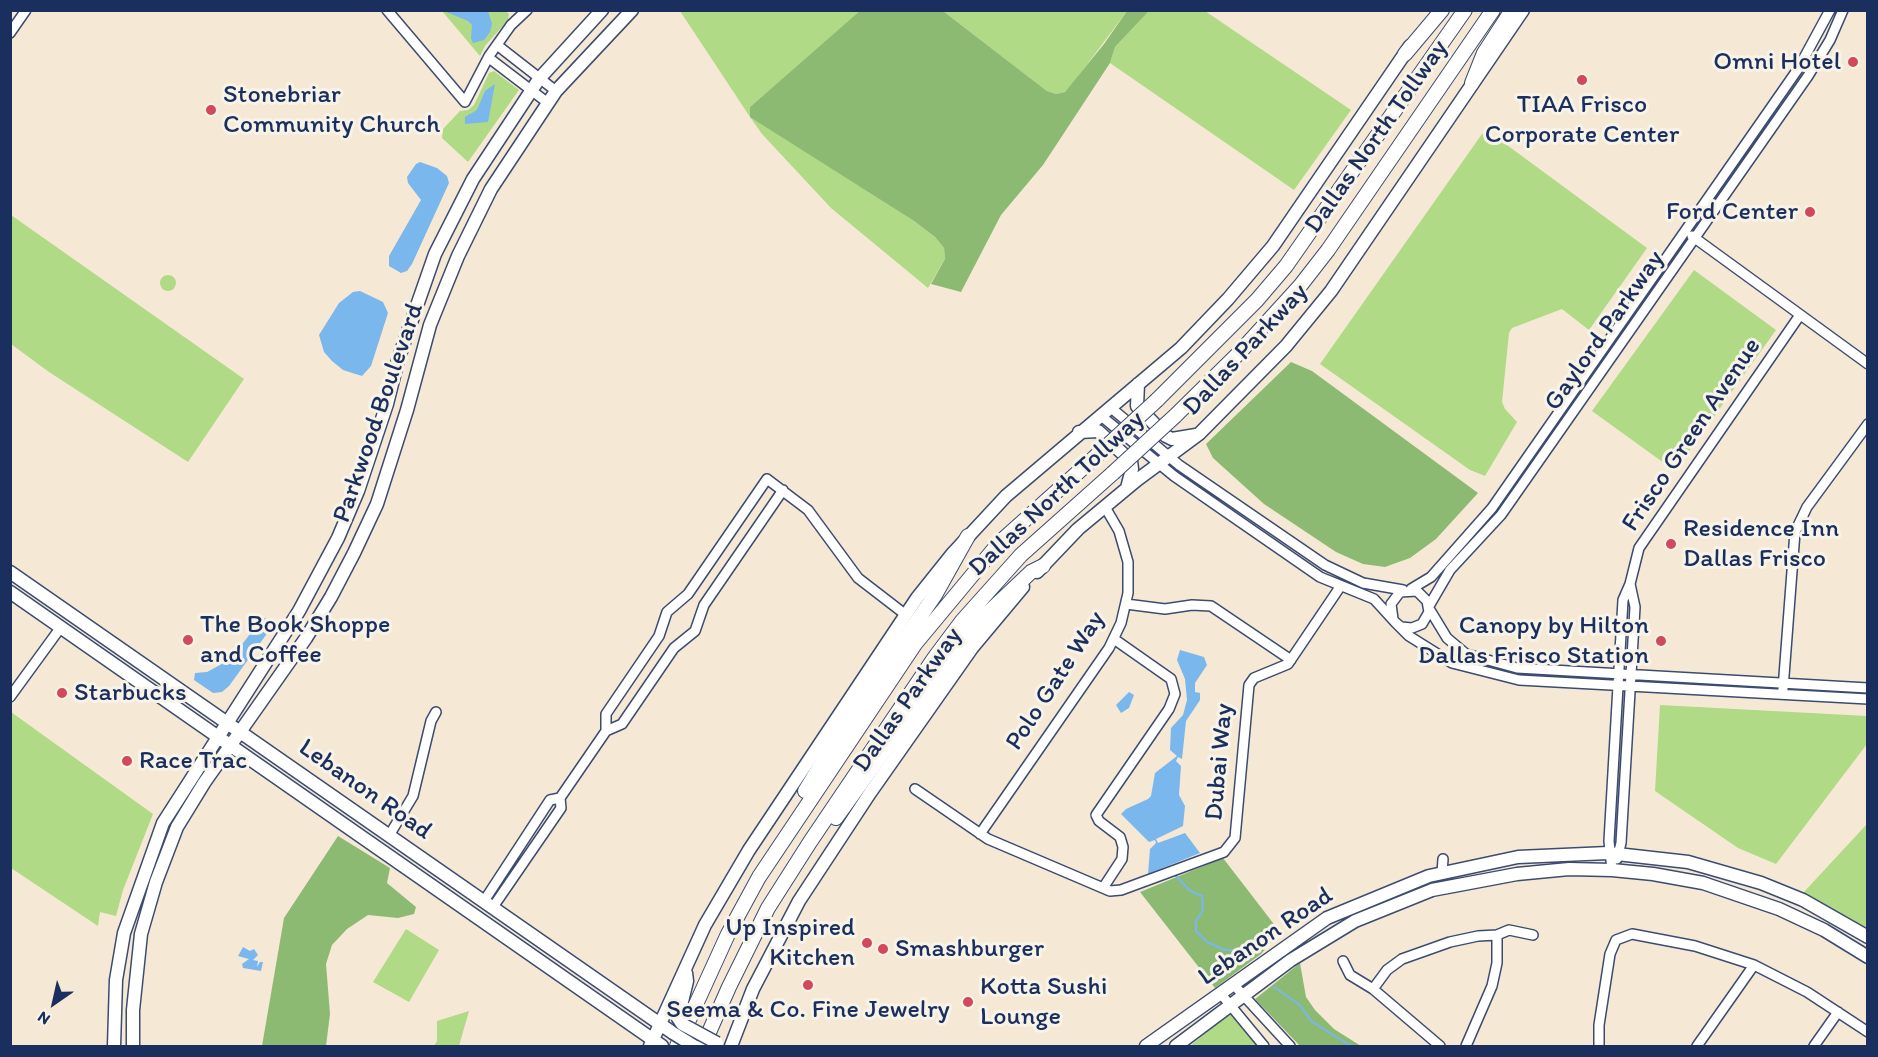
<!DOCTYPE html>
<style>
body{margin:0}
#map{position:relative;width:1878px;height:1057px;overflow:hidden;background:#f5e9d5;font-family:Itim,sans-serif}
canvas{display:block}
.frame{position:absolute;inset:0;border:12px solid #1b2f5e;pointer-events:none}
.north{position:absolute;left:24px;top:973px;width:60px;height:60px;-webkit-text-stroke:4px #f7f3e8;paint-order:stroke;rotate:214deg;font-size:16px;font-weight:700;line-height:24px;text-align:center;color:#1b2f5e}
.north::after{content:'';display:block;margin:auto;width:21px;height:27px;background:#1b2f5e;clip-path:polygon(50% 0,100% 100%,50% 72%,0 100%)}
</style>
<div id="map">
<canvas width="1878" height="1057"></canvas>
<div class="frame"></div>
<div class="north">N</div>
</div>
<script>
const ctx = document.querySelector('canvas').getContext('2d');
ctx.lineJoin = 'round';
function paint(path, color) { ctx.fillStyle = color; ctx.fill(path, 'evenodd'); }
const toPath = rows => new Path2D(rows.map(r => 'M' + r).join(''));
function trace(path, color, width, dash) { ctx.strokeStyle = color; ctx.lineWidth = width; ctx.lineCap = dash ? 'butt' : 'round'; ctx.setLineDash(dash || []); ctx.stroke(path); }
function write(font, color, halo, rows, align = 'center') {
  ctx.font = font + ' Itim,sans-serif'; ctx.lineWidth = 6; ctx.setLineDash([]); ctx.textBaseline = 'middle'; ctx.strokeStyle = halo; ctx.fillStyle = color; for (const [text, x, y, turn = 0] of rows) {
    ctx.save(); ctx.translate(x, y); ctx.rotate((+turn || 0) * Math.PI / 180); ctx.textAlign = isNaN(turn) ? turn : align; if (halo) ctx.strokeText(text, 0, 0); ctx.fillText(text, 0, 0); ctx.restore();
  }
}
paint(toPath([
 [442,11,506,11,509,14,508,20,485,46,480,56],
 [680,11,861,11,750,107,750,116,914,221,935,237,944,248,945,259,928,288,831,208,762,134,750,117],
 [943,11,1127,11,1074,82,1065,92,1056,94,1047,91],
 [1149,11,1205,11,1351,110,1294,190,1110,63,1115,47],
 [494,71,519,90,468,162,442,138,443,129,460,111,468,110,474,105,489,73],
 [1482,134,1496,137,1647,248,1589,330,1562,309,1512,328,1509,333,1502,402,1505,409,1517,422,1485,476,1470,470,1320,364],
 [11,215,244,379,188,462,49,372,11,344],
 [1694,270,1776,330,1675,471,1592,411],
 '160 283a8 8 0 1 1 16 0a8 8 0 1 1-16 0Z',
 [1660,705,1867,716,1867,744,1776,864,1738,848,1655,791],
 [11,712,153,814,123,890,116,916,100,912,98,926,11,868],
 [1867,824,1867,928,1803,893],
 [406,929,439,950,409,1002,373,982],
 [469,1011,459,1046,434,1046,437,1041,437,1021],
 [1233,1013,1260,1046,1190,1046,1220,1021]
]), '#b0da86');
paint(toPath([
 [861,10,943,11,1047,91,1056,94,1065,92,1104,44,1127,11,1149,11,1115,47,1110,63,1043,165,1001,215,961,292,931,284,945,259,944,248,935,237,914,221,750,117,750,107],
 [1291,362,1312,371,1478,493,1436,539,1410,558,1385,567,1363,564,1336,552,1264,504,1213,458,1206,444],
 [338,836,390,868,387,883,416,907,414,914,398,918,368,915,347,929,332,945,326,964,330,1014,326,1046,262,1046,284,918],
 [1223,858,1280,932,1261,954,1215,988,1140,892],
 [1300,963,1306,997,1315,1010,1334,1029,1361,1046,1300,1046,1255,999]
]), '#8cba73');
paint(toPath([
 [444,11,488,11,492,24,490,32,484,40,473,43,471,38,472,25,468,21],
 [495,84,488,122,465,124,465,117,477,110,485,91],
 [420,162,437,168,447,176,449,183,412,264,407,271,401,273,389,266,389,256,421,200,408,183,407,177,416,164],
 [360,291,383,302,388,313,371,366,362,376,343,370,332,361,324,352,319,335,339,303,353,292],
 [262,618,269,619,271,628,229,686,222,692,213,693,194,680,195,673,207,672,231,659],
 [1180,650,1204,657,1207,665,1195,683,1195,692,1200,693,1200,700,1186,721,1182,759,1178,757,1176,761,1181,766,1179,795,1185,806,1183,826,1156,839,1158,843,1185,833,1200,853,1148,874,1150,849,1156,843,1155,840,1149,842,1121,814,1126,809,1148,799,1151,796,1155,773,1177,756,1170,750,1171,728,1183,715,1187,700,1185,679,1177,660],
 [1129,692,1134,695,1129,708,1121,713,1116,705],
 [243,947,250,951,254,949,258,955,253,960,258,961,257,967,260,962,263,962,261,971,243,968,242,964,249,959,238,956]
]), '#79b7ec');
trace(toPath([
 [1176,876,1190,891,1202,896,1203,910,1196,921,1196,931,1207,942,1225,950,1240,950,1249,960],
 [1274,987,1300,1005,1311,1021,1351,1046]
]), '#79b7ec', 2);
const minor = toPath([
 [387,10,465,102,489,56,511,25,527,10],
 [10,33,26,10],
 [497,45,556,91],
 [489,58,548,103],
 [1692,236,1868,364],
 [1110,407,1179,465,1325,565,1363,583,1403,590],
 [1100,415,1174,476,1320,577,1374,599,1395,622,1401,627,1412,628,1422,624,1429,612,1427,601,1417,591,1400,592,1391,604,1393,619],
 [1411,589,1431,577,1492,508,1798,69,1830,10],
 [1126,604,1165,609,1192,605,1211,606,1291,660],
 [1429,606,1450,570,1501,515,1808,76,1830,40,1843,10],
 [1430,610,1447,638,1466,654,1517,668,1868,688],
 [1395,622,1409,636,1452,663,1519,680,1868,699],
 [1783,689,1795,532,1807,507,1868,424],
 [10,697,61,627],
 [606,731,606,714,659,636,667,612,688,594,767,479,808,510,858,578,906,615],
 [915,789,988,839,1110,891,1121,890,1224,852,1235,838,1249,685,1254,678,1288,664,1340,587],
 [560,798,606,731,622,724,674,648,695,631,704,605,783,490],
 [390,834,413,796,431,721,436,712],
 [980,834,1109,648,1121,623,1128,593,1128,562,1119,531,1105,507],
 [1617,859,1621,843,1635,607,1630,584],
 [1612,870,1609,841,1623,600,1630,584,1639,548,1800,315],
 [1442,873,1443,859],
 [1103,888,1122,859,1123,847,1120,837,1099,821,1096,815,1169,709,1175,694,1171,679,1114,639],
 [484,901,550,800,560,798,561,808,493,907],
 [1343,961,1350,975,1373,989,1440,1046],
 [1233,984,1290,1046],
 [1373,989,1387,970,1402,959,1450,942,1478,936,1497,935,1509,930,1533,935],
 [1221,994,1264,1046],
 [1466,1046,1492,986,1497,963,1497,935],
 [1599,1046,1599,1025,1610,954,1616,940,1632,934,1695,946,1754,965,1807,992,1868,1032],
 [1697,1046,1754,965],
 [1814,1046,1838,1012]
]);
const major = toPath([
 [1138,384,1137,406,1166,436,1172,439,1196,435],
 [1079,432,1098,431,1131,461,1132,469,1127,488],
 [10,572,673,1033],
 [1037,572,1078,529,1137,480,1199,434,1286,346,1331,291,1523,10],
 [10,592,662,1046],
 [678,1018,687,981,686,973],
 [114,1046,116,980,124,933,163,823,299,611,338,538,358,491,387,404,398,360,435,254,473,179,539,79,602,10],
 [133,1046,133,1010,141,934,156,882,177,827,204,783,306,638,331,597,354,553,377,504,407,410,430,325,458,256,491,189,556,91,632,10],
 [650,1046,705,925,749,850,917,598,953,553,1006,496,1181,348,1228,299,1273,246,1410,46],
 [731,1046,753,989,799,901,870,793,972,648,1023,587],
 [1146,1046,1327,918,1429,876,1518,857,1608,853,1688,862,1761,883,1803,900,1868,937],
 [1176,1046,1291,960,1355,921,1432,890,1517,874,1569,869,1612,870,1653,874,1703,883,1779,909,1824,930,1868,957]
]);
const highway = toPath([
 [1405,54,1442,10],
 [1472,83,1484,53,1512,10],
 [1157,400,1257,300,1286,266,1465,10],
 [1175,416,1239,353,1300,286,1328,250,1493,10],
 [805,791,843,728,935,595,968,536],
 [836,818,975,625,1031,572,1043,566],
 [677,1046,728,934,759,877,915,644,999,543,1094,458],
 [703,1046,729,987,768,908,810,842,935,657,962,621,1021,555,1113,473]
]);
trace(minor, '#3c4b70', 12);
trace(major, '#3c4b70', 15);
trace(highway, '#3c4b70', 16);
trace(minor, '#fff', 9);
trace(major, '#fff', 12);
trace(highway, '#fff', 14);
const majorBridge = toPath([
 [678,1018,682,1024,717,1043],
 [673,1033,694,1046]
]);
const highwayBridge = toPath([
 [1094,458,1157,400],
 [1113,473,1175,416]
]);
trace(majorBridge, '#3c4b70', 15, []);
trace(highwayBridge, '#3c4b70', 16, []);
trace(majorBridge, '#fff', 12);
trace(highwayBridge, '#fff', 14);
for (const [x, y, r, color] of [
 [1853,62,6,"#d1495b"],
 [1582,80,6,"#d1495b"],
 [211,110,6,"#d1495b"],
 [1810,212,6,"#d1495b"],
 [1671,544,6,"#d1495b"],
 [188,640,6,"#d1495b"],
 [1661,641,6,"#d1495b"],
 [62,693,6,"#d1495b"],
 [127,761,6,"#d1495b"],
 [867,943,6,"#d1495b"],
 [883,949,6,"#d1495b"],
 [808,985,6,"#d1495b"],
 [968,1002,6,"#d1495b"]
]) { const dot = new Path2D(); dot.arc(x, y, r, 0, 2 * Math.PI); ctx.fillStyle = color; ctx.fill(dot); trace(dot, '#f7f3e8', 2); }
write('26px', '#1b2f5e', '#f7f3e8', [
 ["Omni Hotel",1841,62,"right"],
 ["Stonebriar",223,95],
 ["Community Church",223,125],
 ["TIAA Frisco",1582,105,"center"],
 ["Corporate Center",1582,135,"center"],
 ["Ford Center",1798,212,"right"],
 ["Residence Inn",1683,529],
 ["Dallas Frisco",1683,559],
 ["The Book Shoppe",200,625],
 ["and Coffee",200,655],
 ["Canopy by Hilton",1649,626,"right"],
 ["Dallas Frisco Station",1649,656,"right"],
 ["Starbucks",74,693],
 ["Race Trac",139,761],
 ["Up Inspired",855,928,"right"],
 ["Kitchen",855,958,"right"],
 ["Smashburger",895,949],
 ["Kotta Sushi",980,987],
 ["Lounge",980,1017],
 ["Seema & Co. Fine Jewelry",808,1010,"center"]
], 'left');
write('26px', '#1b2f5e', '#f7f3e8', [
 ["Dallas North Tollway",1377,137,-55],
 ["Gaylord Parkway",1605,331,-55],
 ["Dallas Parkway",1246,350,-47],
 ["Parkwood Boulevard",379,413,-71],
 ["Frisco Green Avenue",1692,435,-56],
 ["Dallas North Tollway",1057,494,-43],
 ["Polo Gate Way",1056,681,-57],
 ["Dallas Parkway",908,700,-55],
 ["Dubai Way",1220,762,-85],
 ["Lebanon Road",365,790,35],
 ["Lebanon Road",1266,937,-34]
]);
</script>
